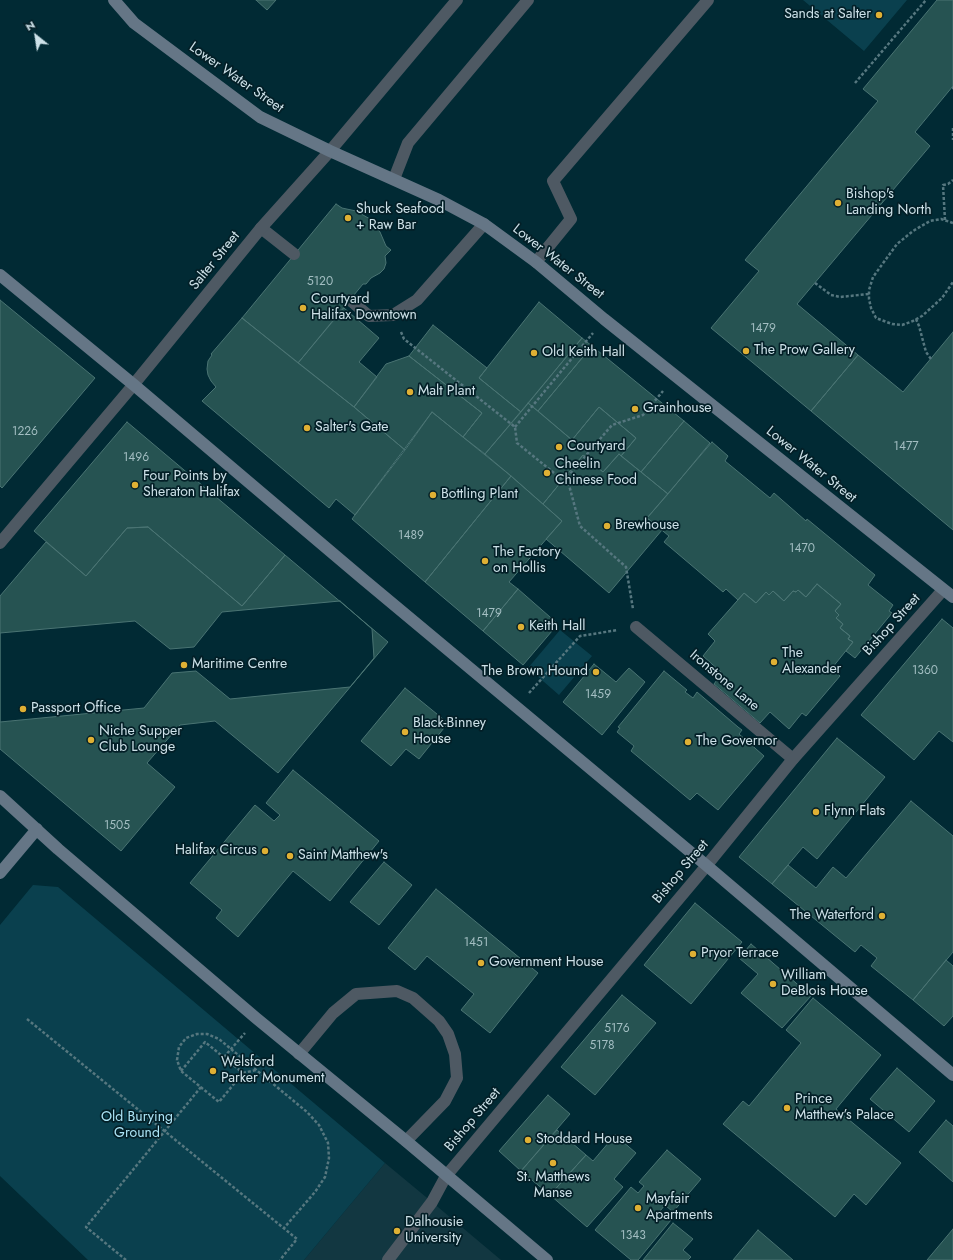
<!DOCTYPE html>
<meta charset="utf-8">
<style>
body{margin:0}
#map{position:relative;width:953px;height:1260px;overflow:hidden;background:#012a34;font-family:Jost,sans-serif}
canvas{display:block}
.north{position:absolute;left:16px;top:16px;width:40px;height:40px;-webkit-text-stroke:3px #031f27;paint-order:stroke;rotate:330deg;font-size:11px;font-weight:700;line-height:16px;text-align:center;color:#cde1e8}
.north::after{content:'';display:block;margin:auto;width:14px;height:18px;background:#cde1e8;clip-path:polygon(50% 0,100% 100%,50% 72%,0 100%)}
</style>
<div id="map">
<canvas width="953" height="1260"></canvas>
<div class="north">N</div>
</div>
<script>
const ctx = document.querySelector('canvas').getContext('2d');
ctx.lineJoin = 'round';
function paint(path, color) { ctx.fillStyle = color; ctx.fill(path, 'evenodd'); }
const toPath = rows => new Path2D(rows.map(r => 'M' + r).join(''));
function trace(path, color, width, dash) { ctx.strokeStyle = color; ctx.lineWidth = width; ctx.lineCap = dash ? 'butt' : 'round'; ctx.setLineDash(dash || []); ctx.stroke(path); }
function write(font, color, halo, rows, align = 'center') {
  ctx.font = font + ' Jost,sans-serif'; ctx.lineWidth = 3.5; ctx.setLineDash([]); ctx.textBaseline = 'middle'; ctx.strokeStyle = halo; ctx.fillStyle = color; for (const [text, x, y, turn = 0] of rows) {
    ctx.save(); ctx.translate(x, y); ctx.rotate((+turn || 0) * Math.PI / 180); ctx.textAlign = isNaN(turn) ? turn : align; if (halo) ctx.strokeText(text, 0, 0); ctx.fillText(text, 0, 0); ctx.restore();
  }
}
paint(toPath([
 [385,1163,432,1202,501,1260,304,1260]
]), '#123741');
paint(toPath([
 [803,0,907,0,864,51],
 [560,630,592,656,559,695,528,668],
 [33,885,58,887,385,1163,304,1260,88,1260,0,1176,0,925]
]), '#0a404e');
const building = toPath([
 [256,0,276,0,267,10,256,0],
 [937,0,953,0,953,86,915,132,930,146,797,304,858,355,811,411,711,328,759,271,745,260,878,101,863,89,937,0],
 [336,204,342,208,356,211,370,219,380,232,386,246,391,250,385,256,386,263,384,269,380,273,371,278,366,284,363,284,298,363,242,318,336,204],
 [0,300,95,378,2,488,0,486,0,300],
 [539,302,582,338,521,412,479,378,539,302],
 [344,308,379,338,359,362,377,377,354,407,298,363,344,308],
 [242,318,354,407,405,450,355,515,336,499,329,508,202,401,216,387,211,381,208,375,207,369,208,361,212,355,211,354,242,318],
 [433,325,487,368,479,378,521,412,485,454,463,437,482,413,409,356,433,325],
 [953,332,953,530,811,411,858,355,903,392,953,332],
 [582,338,592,346,538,411,528,403,582,338],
 [592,346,684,421,641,472,621,456,636,438,599,407,572,440,538,411,592,346],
 [409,356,482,413,463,437,432,412,405,450,354,407,386,364,409,356],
 [528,403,572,440,599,407,636,438,621,456,619,454,603,472,583,455,543,504,511,476,485,454,528,403],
 [432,412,511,476,425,582,352,519,432,412],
 [684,421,710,443,668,494,641,472,684,421],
 [127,422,285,555,242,606,148,527,127,528,86,576,34,531,127,422],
 [712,442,728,456,725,461,770,498,774,493,806,521,807,519,875,575,868,585,893,605,889,611,892,613,855,658,846,651,853,642,848,639,850,636,840,628,843,624,836,618,839,615,835,611,841,604,817,584,806,597,798,590,796,592,793,591,784,601,773,591,769,595,766,592,756,603,744,593,738,600,726,589,723,592,664,542,669,536,647,518,712,442],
 [619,454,668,494,647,518,662,530,609,593,546,539,562,521,543,504,583,455,603,472,619,454],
 [511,476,562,521,509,582,518,589,483,631,425,582,511,476],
 [148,527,242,606,285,555,388,642,278,773,215,721,180,725,147,763,175,787,121,851,0,749,0,596,46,542,86,576,127,528,148,527],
 [817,584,841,604,835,611,839,615,836,618,843,624,840,628,850,636,848,639,853,642,832,668,840,676,806,716,802,713,789,729,770,712,760,723,714,684,722,673,703,656,715,641,708,634,744,593,756,603,766,592,769,595,773,591,784,601,793,591,796,592,798,590,806,597,817,584],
 [518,589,558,624,523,665,483,631,518,589],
 [340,601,372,629,374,658,350,687,230,699,196,671,172,673,144,708,0,722,0,633,135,621,170,649,194,647,222,612,340,601],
 [942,619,953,628,953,742,939,731,914,760,861,715,942,619],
 [594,664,616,682,629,668,645,682,602,735,563,702,594,664],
 [664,671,687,690,685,692,693,698,697,692,738,727,742,730,739,734,764,756,718,810,697,793,690,800,631,751,634,746,617,732,620,728,618,727,664,671],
 [405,688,448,723,419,759,406,749,391,766,361,741,405,688],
 [837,738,885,777,817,859,803,847,772,884,739,857,837,738],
 [293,770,379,841,330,901,293,871,238,937,216,918,222,910,190,883,255,805,274,821,280,815,266,803,293,770],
 [911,801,953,836,953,952,913,1000,871,966,877,958,861,945,855,952,772,884,788,865,816,888,833,867,846,878,911,801],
 [384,862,412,885,379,925,350,902,384,862],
 [436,889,538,973,490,1033,461,1010,474,994,427,956,415,970,388,948,436,889],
 [695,903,742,942,691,1004,644,965,695,903],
 [751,944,811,996,782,1028,741,993,758,974,739,958,751,944],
 [946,960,953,966,953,1016,944,1026,913,1000,946,960],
 [622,995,656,1023,595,1095,561,1067,622,995],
 [813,998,881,1055,836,1109,901,1163,866,1205,854,1194,835,1217,723,1124,743,1101,749,1106,801,1043,786,1030,813,998],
 [897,1068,935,1101,909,1132,870,1099,897,1068],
 [548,1095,570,1114,521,1171,499,1151,548,1095],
 [946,1120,953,1126,953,1182,919,1152,946,1120],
 [557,1130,586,1155,550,1195,521,1171,557,1130],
 [615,1135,636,1153,614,1179,623,1187,587,1227,550,1195,586,1155,593,1161,615,1135],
 [667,1150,701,1179,673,1212,665,1205,660,1211,671,1220,638,1260,631,1260,595,1230,631,1187,638,1193,644,1186,639,1182,667,1150],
 [673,1223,693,1239,683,1250,691,1257,688,1260,643,1260,673,1223],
 [953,1229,953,1260,927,1260,953,1229],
 [758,1230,793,1260,733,1260,758,1230]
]);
paint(building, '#265352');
trace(building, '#4a7473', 1);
trace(toPath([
 [855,83,926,0],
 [952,88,953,88],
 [953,128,953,140],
 [945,220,943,185,948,184,953,180],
 [953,223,941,219,930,221,913,231,897,244,873,277,869,290,869,299,871,308,876,318,892,324,902,325,913,321,922,316,942,298,953,282],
 [815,283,831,295,840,297,869,294],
 [916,319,919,326,926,352,931,359],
 [401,332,404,339,515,427,517,443,569,485,580,526,626,567,633,609],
 [515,427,593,333],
 [564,481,612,425,643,415,663,391],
 [529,693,580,636,618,630],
 [27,1019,297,1239,280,1260],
 [224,1057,245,1033],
 [181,1071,205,1042,243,1073,219,1102,181,1071,177,1060,179,1047,186,1038,197,1034,207,1034,219,1039,231,1049,307,1112,319,1125,328,1143,329,1158,325,1177,315,1192,284,1228],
 [243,1073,256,1070],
 [126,1260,86,1227,201,1087]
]), '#56777f', 2.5, [3, 2]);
trace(toPath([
 [394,179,408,143,528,0],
 [261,228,294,254],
 [536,262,571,219,553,181,708,0],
 [350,300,369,316,393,315,417,300,484,224],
 [636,627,793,759],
 [299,1054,333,1013,356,994,397,991,413,998,439,1021,448,1034,455,1054,457,1078,445,1101,406,1141],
 [388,1260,432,1202,446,1176]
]), '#4e5963', 12);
trace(toPath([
 [0,543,130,389,261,228,330,151,457,0],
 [446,1176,703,870,793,759,943,590]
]), '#4e5963', 12);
trace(toPath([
 [114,0,134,23,260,117,330,151,439,200,484,224,536,262,604,319,953,597],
 [0,275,134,385,363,579,706,865,953,1075],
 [0,796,58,849,256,1018,406,1141,547,1260],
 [0,873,37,829]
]), '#657686', 12);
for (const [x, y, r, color] of [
 [879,15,4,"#dfb034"],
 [838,203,4,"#dfb034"],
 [348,218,4,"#dfb034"],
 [303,308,4,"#dfb034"],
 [746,351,4,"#dfb034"],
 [534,353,4,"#dfb034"],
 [410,392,4,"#dfb034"],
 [635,409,4,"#dfb034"],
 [307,428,4,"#dfb034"],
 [559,447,4,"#dfb034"],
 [547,473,4,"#dfb034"],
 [135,485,4,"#dfb034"],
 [433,495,4,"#dfb034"],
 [607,526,4,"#dfb034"],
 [485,561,4,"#dfb034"],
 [521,627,4,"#dfb034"],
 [774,662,4,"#dfb034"],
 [184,665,4,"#dfb034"],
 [596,672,4,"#dfb034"],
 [23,709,4,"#dfb034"],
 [405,732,4,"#dfb034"],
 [91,740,4,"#dfb034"],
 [688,742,4,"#dfb034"],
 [816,812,4,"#dfb034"],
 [265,851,4,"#dfb034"],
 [290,856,4,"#dfb034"],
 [882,916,4,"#dfb034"],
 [693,954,4,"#dfb034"],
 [481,963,4,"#dfb034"],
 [773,984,4,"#dfb034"],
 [213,1071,4,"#dfb034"],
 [787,1108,4,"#dfb034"],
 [528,1140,4,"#dfb034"],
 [553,1163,4,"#dfb034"],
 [638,1208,4,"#dfb034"],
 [397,1231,4,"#dfb034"]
]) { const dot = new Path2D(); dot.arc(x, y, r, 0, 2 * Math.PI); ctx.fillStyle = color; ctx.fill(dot); trace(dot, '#031f27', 1.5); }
write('12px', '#a3bec2', null, [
 ["5120",320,282],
 ["1479",763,329],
 ["1226",25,432],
 ["1477",906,447],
 ["1496",136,458],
 ["1489",411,536],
 ["1470",802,549],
 ["1479",489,614],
 ["1360",925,671],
 ["1459",598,695],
 ["1505",117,826],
 ["1451",476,943],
 ["5176",617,1029],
 ["5178",602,1046],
 ["1343",633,1236]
]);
write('14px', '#cde1e8', '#031f27', [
 ["Sands at Salter",871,15,"right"],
 ["Bishop's",846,195],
 ["Landing North",846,211],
 ["Shuck Seafood",356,210],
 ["+ Raw Bar",356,226],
 ["Courtyard",311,300],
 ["Halifax Downtown",311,316],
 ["The Prow Gallery",754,351],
 ["Old Keith Hall",542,353],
 ["Malt Plant",418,392],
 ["Grainhouse",643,409],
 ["Salter's Gate",315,428],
 ["Courtyard",567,447],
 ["Cheelin",555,465],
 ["Chinese Food",555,481],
 ["Four Points by",143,477],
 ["Sheraton Halifax",143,493],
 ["Bottling Plant",441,495],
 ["Brewhouse",615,526],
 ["The Factory",493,553],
 ["on Hollis",493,569],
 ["Keith Hall",529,627],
 ["The",782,654],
 ["Alexander",782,670],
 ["Maritime Centre",192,665],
 ["The Brown Hound",588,672,"right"],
 ["Passport Office",31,709],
 ["Black-Binney",413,724],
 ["House",413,740],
 ["Niche Supper",99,732],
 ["Club Lounge",99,748],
 ["The Governor",696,742],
 ["Flynn Flats",824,812],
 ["Halifax Circus",257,851,"right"],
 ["Saint Matthew's",298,856],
 ["The Waterford",874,916,"right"],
 ["Pryor Terrace",701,954],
 ["Government House",489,963],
 ["William",781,976],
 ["DeBlois House",781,992],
 ["Welsford",221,1063],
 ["Parker Monument",221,1079],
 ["Prince",795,1100],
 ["Matthew’s Palace",795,1116],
 ["Stoddard House",536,1140],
 ["St. Matthews",553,1178,"center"],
 ["Manse",553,1194,"center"],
 ["Mayfair",646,1200],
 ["Apartments",646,1216],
 ["Dalhousie",405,1223],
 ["University",405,1239]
], 'left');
write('14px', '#cde1e8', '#031f27', [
 ["Lower Water Street",236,78,35],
 ["Salter Street",215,261,-51],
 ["Lower Water Street",558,262,38],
 ["Lower Water Street",811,465,39],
 ["Bishop Street",892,625,-48],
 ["Ironstone Lane",724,681,40],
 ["Bishop Street",681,872,-50],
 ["Bishop Street",473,1120,-50]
]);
write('14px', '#ace4f6', '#031f27', [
 ["Old Burying",137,1118],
 ["Ground",137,1134]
]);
</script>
